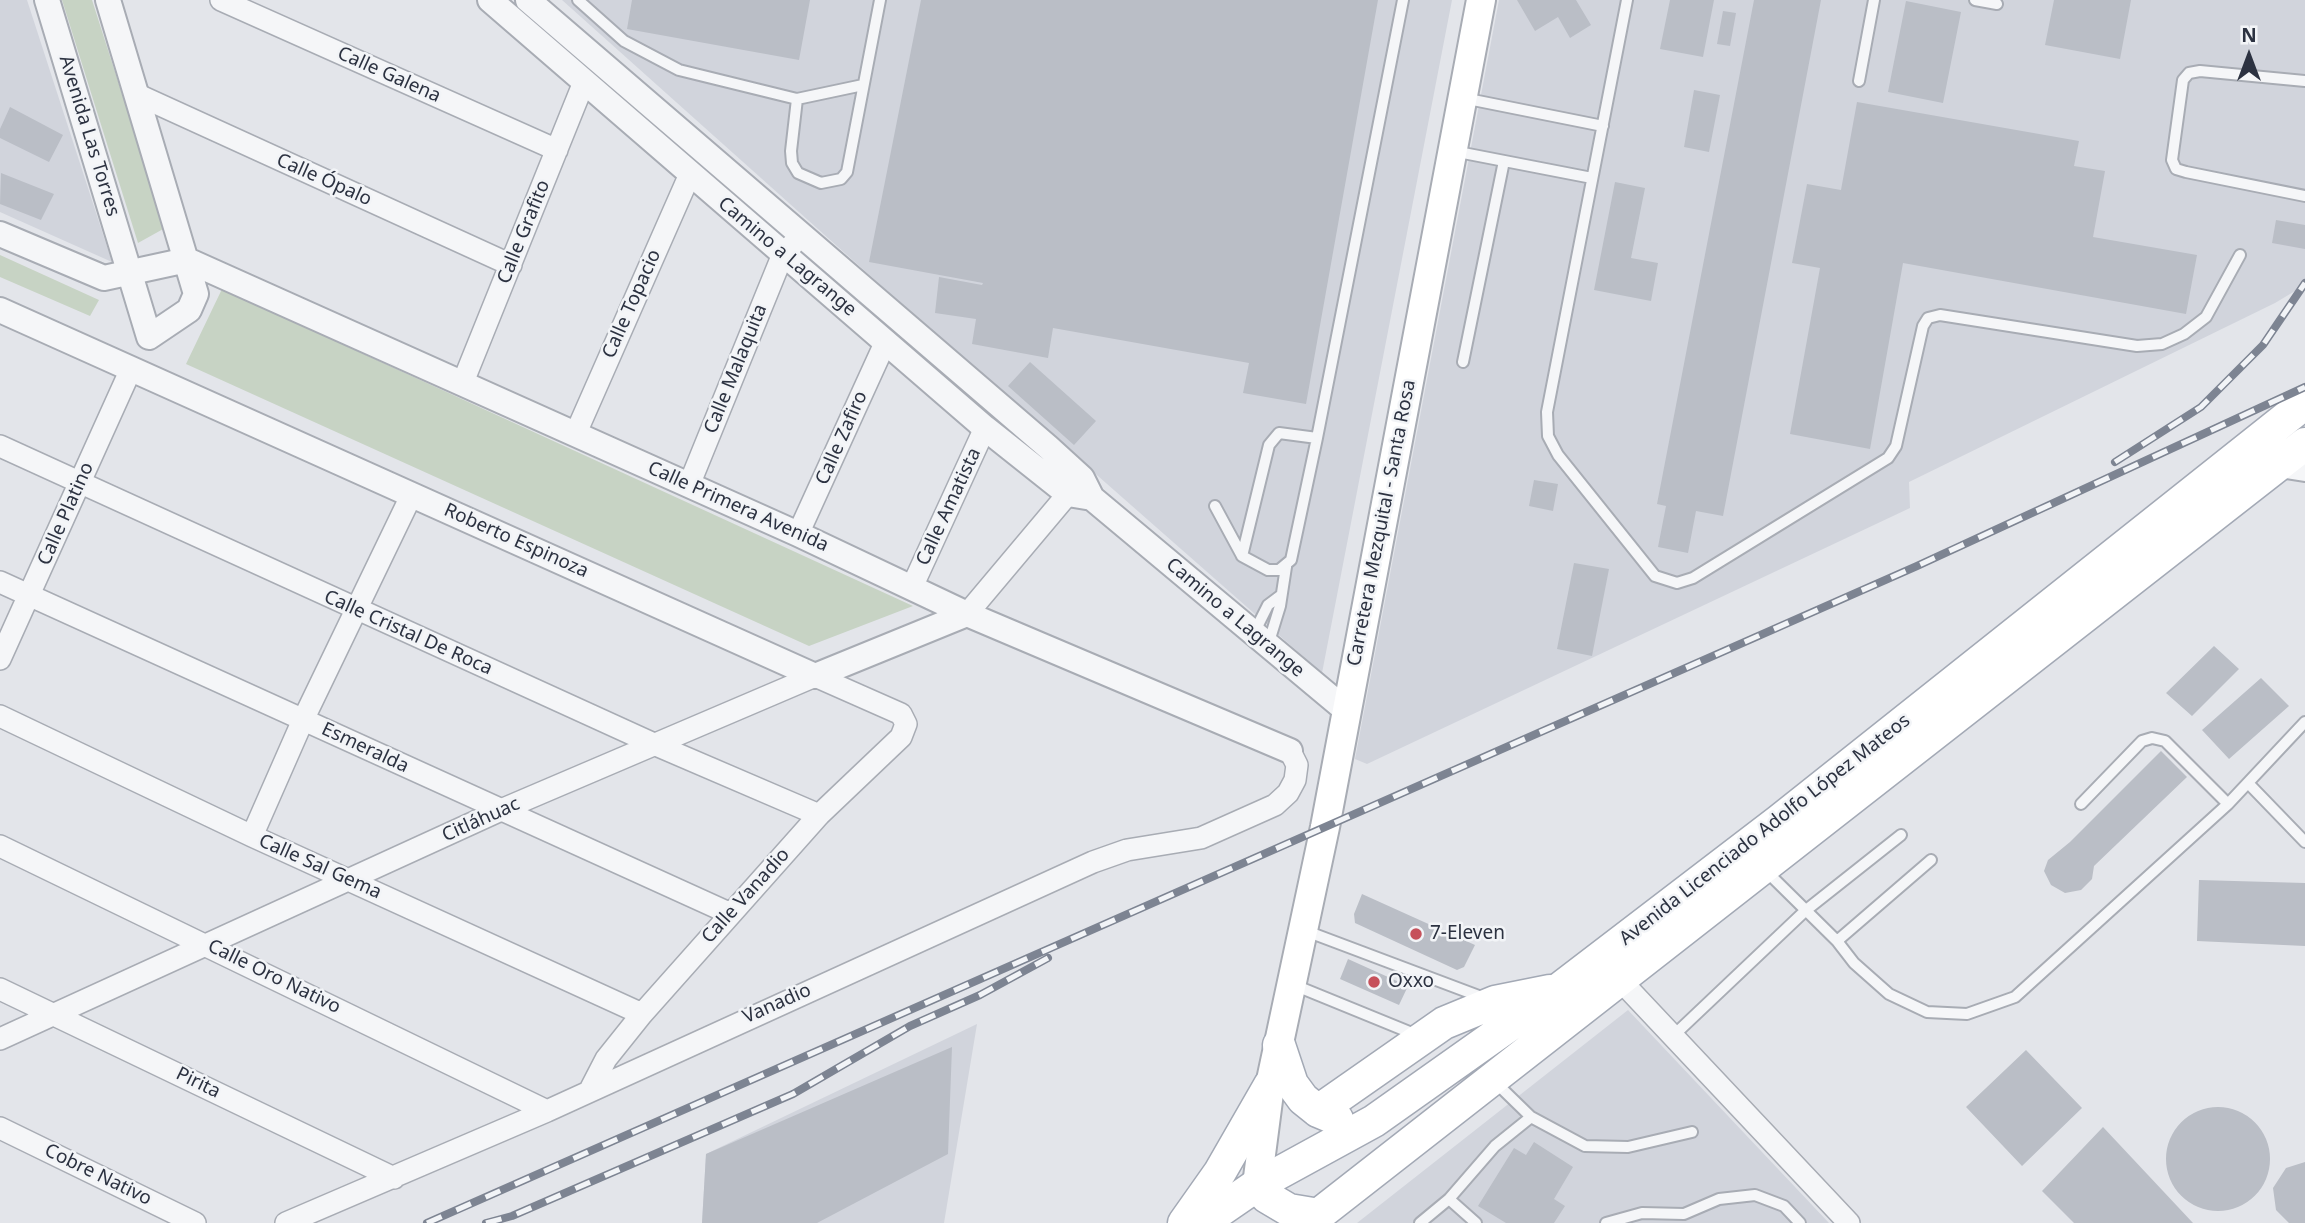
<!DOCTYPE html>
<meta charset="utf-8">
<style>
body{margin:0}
#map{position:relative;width:2305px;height:1223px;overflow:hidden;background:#e3e5ea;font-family:"Noto Sans",sans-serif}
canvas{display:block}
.north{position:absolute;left:2214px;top:21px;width:70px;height:70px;-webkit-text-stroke:5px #f2f4f7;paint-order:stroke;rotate:0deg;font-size:19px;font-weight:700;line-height:28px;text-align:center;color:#2c3241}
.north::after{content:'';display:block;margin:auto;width:24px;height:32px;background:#2c3241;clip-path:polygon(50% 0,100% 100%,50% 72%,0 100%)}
</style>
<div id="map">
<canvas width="2305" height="1223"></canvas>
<div class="north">N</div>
</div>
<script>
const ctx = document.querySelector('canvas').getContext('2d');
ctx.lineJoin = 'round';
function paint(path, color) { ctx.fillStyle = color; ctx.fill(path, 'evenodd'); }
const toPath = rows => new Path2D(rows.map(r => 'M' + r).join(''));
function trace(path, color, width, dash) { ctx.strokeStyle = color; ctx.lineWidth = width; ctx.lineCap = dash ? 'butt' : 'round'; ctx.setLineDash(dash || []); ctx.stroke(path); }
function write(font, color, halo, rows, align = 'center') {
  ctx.font = font + ' "Noto Sans",sans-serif'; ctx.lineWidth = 5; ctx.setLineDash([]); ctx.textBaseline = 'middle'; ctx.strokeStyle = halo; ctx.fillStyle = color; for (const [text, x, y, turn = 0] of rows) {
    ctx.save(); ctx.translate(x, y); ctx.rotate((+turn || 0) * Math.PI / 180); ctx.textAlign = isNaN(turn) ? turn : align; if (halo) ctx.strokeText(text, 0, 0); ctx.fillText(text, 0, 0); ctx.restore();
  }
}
paint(toPath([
 [0,0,27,0,112,262,0,212],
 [562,0,1452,0,1322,673,866,272],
 [1499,0,2305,0,2305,285,2275,303,1909,482,1910,508,1367,764,1355,759],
 [1628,1010,1829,1223,1357,1223],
 [977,1024,944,1223,702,1223,706,1154]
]), '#d1d4dc');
paint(toPath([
 [62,0,92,0,165,228,138,243],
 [0,255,99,300,90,316,0,277],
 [222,289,913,606,809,646,186,364]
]), '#c7d3c4');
paint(toPath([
 [632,0,810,0,799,60,627,29],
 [921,0,1378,0,1306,404,1243,393,1249,363,1053,328,1048,358,972,344,976,319,935,313,939,277,982,285,983,283,869,262],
 [1517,0,1576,0,1591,25,1570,38,1558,17,1535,31],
 [1670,0,1714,0,1703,57,1660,49],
 [1754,0,1821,0,1723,516,1696,511,1688,553,1658,547,1666,506,1657,504],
 [2054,0,2131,0,2120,59,2045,45],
 [1906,1,1961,12,1943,103,1888,92],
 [1723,11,1736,13,1730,46,1717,44],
 [1694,90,1720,95,1709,152,1684,147],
 [1857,102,2079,141,2074,166,2105,171,2093,237,2197,255,2186,314,1903,263,1870,449,1790,434,1820,268,1792,263,1807,184,1841,190],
 [10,107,63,135,49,162,0,138,0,129],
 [1,173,54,194,41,220,0,204],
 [1615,182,1645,188,1631,258,1658,263,1651,301,1594,290],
 [2276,220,2305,225,2305,249,2272,243],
 [1030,362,1096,421,1074,445,1008,386],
 [1534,480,1558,484,1553,511,1529,506],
 [1574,563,1609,569,1592,656,1557,649],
 [2214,646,2239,669,2192,716,2166,693],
 [2261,678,2289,706,2229,759,2202,730],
 [2161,751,2187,777,2094,866,2092,879,2081,890,2065,893,2051,885,2044,871,2048,860,2070,842],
 [2199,880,2305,883,2305,946,2197,941],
 [1362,894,1475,945,1464,967,1457,970,1355,923,1354,914],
 [1348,959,1408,986,1399,1005,1340,979],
 [952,1047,948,1154,817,1223,702,1223,706,1154],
 [2026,1050,2082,1108,2022,1166,1966,1107],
 '2166 1159a52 52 0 1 1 104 0a52 52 0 1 1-104 0Z',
 [2103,1127,2193,1223,2074,1223,2042,1191],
 [1534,1142,1573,1167,1554,1199,1565,1206,1554,1223,1506,1223,1478,1206,1514,1148,1526,1155],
 [2305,1162,2305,1223,2289,1223,2276,1210,2273,1188,2286,1168]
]), '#babec6');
const service = toPath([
 [578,0,624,41,679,70,797,99],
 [1627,0,1547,412,1548,436,1558,455,1655,576,1677,583,1693,578,1888,458,1896,446,1923,326,1928,318,1940,315,2137,346,2162,344,2184,334,2206,317,2240,255],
 [1975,0,1997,4],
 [1859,81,1874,0],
 [2305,81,2200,71,2189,73,2183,80,2172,160,2176,169,2186,172,2305,196],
 [863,85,797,99,791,151,792,163,798,173,821,183,841,179,847,172,880,0],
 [1463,98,1603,126],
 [1453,151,1592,178],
 [1463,362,1504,161],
 [1317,438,1279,433,1269,445,1242,556,1268,570,1279,570,1291,560,1317,438,1403,0],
 [1215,506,1242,556],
 [1254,633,1268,605,1280,596],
 [1268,645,1280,606,1286,567],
 [2248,783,2305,842],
 [2081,804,2142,741,2152,738,2165,741,2228,804],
 [1765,870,1837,941,1854,963,1889,994,1927,1012,1967,1014,2015,997,2228,804,2305,722],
 [1306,931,1484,998],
 [1837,941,1931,860],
 [1294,985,1419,1036],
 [1672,1037,1805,911,1901,835],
 [1493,1080,1531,1117,1585,1146,1628,1147,1692,1132],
 [1449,1199,1476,1223],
 [1420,1223,1449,1199,1495,1146,1531,1117],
 [1606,1223,1642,1213,1684,1214,1719,1199,1755,1195,1784,1206,1800,1223]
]);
const minor = toPath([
 [221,0,557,150],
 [136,94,511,265],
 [463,382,584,82],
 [575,435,690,174],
 [0,446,656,745,819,815],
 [689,485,783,254,793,244],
 [798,534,886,341],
 [0,582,731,914],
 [912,587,985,428],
 [967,614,1078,482],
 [0,659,131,369],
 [0,716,252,836,642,1014],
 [252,836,303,720,412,494],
 [0,846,547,1111],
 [1621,981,1849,1223],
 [0,989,394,1178],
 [0,1039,501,810,815,676,901,714,906,724,901,737,819,815,642,1014,606,1059,591,1088],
 [0,1128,195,1223],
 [286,1223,547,1111,1093,862,1127,850,1201,838,1275,805,1288,793,1295,780,1297,765,1290,751]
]);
const tertiary = toPath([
 [47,0,149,337,189,310,196,294,108,0],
 [490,0,985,428,1068,494,1092,498],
 [528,0,1048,447,1082,478,1092,498,1347,711],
 [0,234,104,278,187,260],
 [187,260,798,534,967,614,1290,751],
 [0,310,815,676,967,614],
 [2267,463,2305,469]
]);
const secondary = toPath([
 [1257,1185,1270,1085,1325,827,1481,0]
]);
const primary = toPath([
 [1279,1045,1292,1084,1303,1099,1318,1111,1337,1119],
 [1318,1111,1444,1023,1495,1002,1550,991],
 [1257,1185,1267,1197,1289,1210,1319,1215],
 [1184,1223,1220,1172,1270,1085],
 [1202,1223,1257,1185,1374,1121,1545,1000,1779,821,2305,403],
 [1308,1223,2305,444]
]);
trace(service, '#a8acb4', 14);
trace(minor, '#a8acb4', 24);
trace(tertiary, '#a8acb4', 28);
trace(secondary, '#a8acb4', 32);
trace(primary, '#a3a9b5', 35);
trace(service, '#f5f6f8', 10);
trace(minor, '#f5f6f8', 21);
trace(tertiary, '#f5f6f8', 24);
trace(secondary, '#fff', 28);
trace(primary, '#fff', 32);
const rail = toPath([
 [2115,462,2201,407,2263,345,2305,283],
 [427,1223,1917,566,2305,387],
 [486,1223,512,1216,793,1094,910,1026,980,995,1048,958]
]);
trace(rail, '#7d8492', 8);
trace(rail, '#f2f4f7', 5, [16]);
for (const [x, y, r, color] of [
 [1416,934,7,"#c6515b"],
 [1374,982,7,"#c6515b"]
]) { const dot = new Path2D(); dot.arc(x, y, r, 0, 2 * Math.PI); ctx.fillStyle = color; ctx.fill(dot); trace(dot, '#f2f4f7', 2.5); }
write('19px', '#2c3241', '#f2f4f7', [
 ["Calle Galena",389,75,24],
 ["Avenida Las Torres",89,136,73],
 ["Calle Ópalo",324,180,24],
 ["Calle Grafito",524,232,-68],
 ["Camino a Lagrange",787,257,40],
 ["Calle Topacio",632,304,-66],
 ["Calle Malaquita",736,369,-68],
 ["Calle Zafiro",842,438,-66],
 ["Calle Primera Avenida",738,507,24],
 ["Calle Amatista",949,507,-65],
 ["Calle Platino",66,514,-66],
 ["Carretera Mezquital - Santa Rosa",1382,523,-79],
 ["Roberto Espinoza",516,541,24],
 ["Camino a Lagrange",1235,618,40],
 ["Calle Cristal De Roca",408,633,24],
 ["Esmeralda",365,748,25],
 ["Citláhuac",481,820,-24],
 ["Avenida Licenciado Adolfo López Mateos",1765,830,-38],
 ["Calle Sal Gema",320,867,24],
 ["Calle Vanadio",746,896,-48],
 ["Calle Oro Nativo",274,977,26],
 ["Vanadio",777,1004,-24],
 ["Pirita",198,1083,26],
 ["Cobre Nativo",98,1175,26]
]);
write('19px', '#2c3241', '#f2f4f7', [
 ["7-Eleven",1430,934],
 ["Oxxo",1388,982]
], 'left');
</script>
